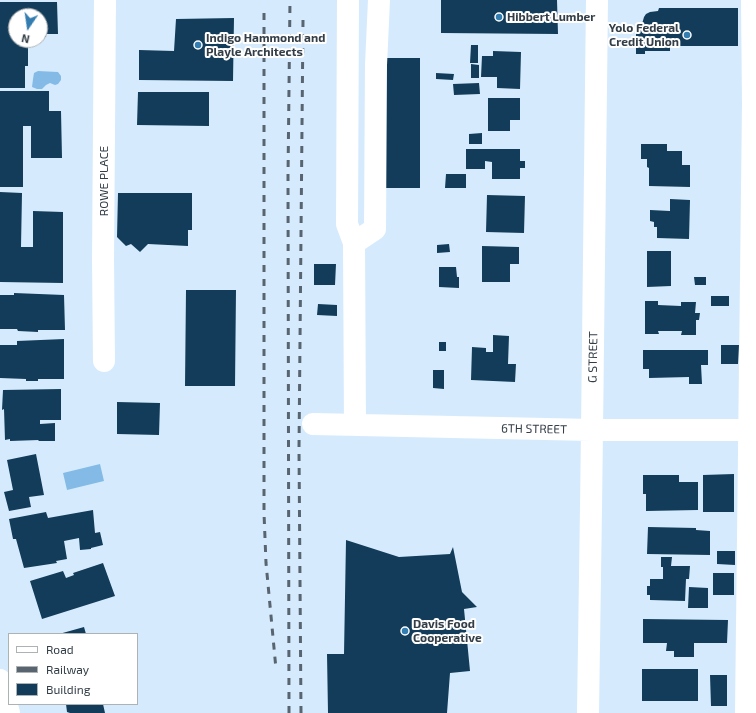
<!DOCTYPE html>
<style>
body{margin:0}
#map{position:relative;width:756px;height:713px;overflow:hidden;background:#d5ebfd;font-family:"Exo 2",sans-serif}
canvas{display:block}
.legend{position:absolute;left:8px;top:633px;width:130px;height:72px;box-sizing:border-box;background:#fff;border:1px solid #adb2b5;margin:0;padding:5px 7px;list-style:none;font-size:12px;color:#333e47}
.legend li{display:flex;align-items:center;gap:8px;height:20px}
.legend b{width:20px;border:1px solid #adb2b5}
.north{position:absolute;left:8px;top:8px;width:40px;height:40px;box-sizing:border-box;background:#fff;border:1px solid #adb2b5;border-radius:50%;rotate:193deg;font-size:11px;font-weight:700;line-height:16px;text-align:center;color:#333e47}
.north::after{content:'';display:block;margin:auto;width:14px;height:18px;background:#337db0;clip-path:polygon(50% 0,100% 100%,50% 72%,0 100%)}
</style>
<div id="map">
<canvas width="756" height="713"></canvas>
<ul class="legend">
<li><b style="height:5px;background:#fff"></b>Road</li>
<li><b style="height:5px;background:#586570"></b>Railway</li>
<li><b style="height:11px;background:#123c59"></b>Building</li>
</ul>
<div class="north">N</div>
</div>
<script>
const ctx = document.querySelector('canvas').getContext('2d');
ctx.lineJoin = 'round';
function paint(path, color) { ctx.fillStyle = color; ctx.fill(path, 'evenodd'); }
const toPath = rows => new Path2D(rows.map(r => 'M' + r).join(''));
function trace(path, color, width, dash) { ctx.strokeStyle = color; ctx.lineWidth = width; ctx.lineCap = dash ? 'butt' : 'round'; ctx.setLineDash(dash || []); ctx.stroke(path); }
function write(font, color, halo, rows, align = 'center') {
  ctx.font = font + ' "Exo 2",sans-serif'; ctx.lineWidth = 4; ctx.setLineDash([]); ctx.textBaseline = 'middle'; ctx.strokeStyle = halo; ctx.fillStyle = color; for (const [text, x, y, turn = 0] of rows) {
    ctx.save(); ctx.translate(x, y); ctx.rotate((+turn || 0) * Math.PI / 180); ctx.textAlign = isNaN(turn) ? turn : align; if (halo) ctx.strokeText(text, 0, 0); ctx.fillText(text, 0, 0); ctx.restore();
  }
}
paint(toPath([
 [38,71,58,72,61,76,61,80,58,84,55,85,50,83,46,85,42,89,37,89,32,87,33,79,34,73],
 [100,464,104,481,67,490,63,473]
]), '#83bbe6');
paint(toPath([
 [441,0,557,0,558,34,441,33],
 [0,2,57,2,58,34,46,34,46,37,40,37,40,16,16,16,16,40,28,40,28,66,25,66,25,88,0,88],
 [659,8,738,8,738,46,670,46,670,51,645,51,645,54,636,54,636,24,642,24,644,17,646,14,650,12,658,11],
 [234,18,233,81,139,80,139,50,174,51,176,19],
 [471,45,478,45,478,63,470,63],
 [493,51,521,52,520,89,497,88,497,77,481,77,482,56,493,56],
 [381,58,420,58,420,188,381,188],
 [471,64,479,65,479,78,471,78],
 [436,73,454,74,453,80,436,79],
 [479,83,480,94,454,95,453,84],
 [0,91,49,91,49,111,61,111,62,158,31,158,31,126,23,126,23,187,0,187],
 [138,92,209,92,209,126,137,125],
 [488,98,520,98,520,120,510,120,510,131,488,131],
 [482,133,482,144,469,144,469,134],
 [641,144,667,144,667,151,682,151,682,165,690,165,690,187,649,186,649,168,647,167,647,159,641,159],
 [466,149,520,149,520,161,525,161,525,168,520,168,520,179,492,179,492,162,485,161,485,169,466,169],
 [446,174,466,174,466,188,445,188],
 [0,192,22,193,21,247,33,247,33,211,63,212,63,283,0,282],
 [118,193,192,193,192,230,188,230,188,246,148,244,140,252,131,244,126,246,117,237],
 [487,195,525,196,524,233,486,232],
 [670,199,690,200,689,239,657,238,657,227,654,227,654,222,650,221,650,210,670,211],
 [449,244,450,252,437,253,437,245],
 [482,246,519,247,519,264,510,264,510,282,482,282],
 [647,251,671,251,671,286,647,287],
 [314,264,336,264,335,285,314,285],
 [439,267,456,267,457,277,459,277,459,288,439,287],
 [694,277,706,277,706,285,695,285],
 [186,290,236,290,235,386,185,386],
 [14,293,64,295,65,330,38,330,38,332,18,331,17,329,0,329,0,295,14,295],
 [711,296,729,296,729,306,711,306],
 [645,301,658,301,658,305,681,306,681,302,696,302,695,313,700,313,699,320,696,320,696,335,681,335,682,331,658,331,659,334,645,334],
 [318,304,337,305,337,316,317,315],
 [493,335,509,336,508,364,516,364,515,382,471,380,472,347,486,348,486,352,493,352],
 [64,339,64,379,38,379,38,381,26,381,26,379,0,378,0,345,17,345,17,341],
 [439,342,446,342,446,351,439,351],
 [721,345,739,345,738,364,721,364],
 [643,350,708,350,708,365,701,365,702,384,689,384,689,377,649,378,649,369,643,369],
 [433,370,444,370,444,389,433,388],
 [61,389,61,420,40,420,40,424,55,423,55,441,38,441,39,440,10,441,10,439,5,440,4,409,2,410,3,390],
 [117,402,160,403,159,435,117,434],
 [36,454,44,495,29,497,31,507,9,511,4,492,13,490,7,460],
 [734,474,734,512,703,512,703,475],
 [643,475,679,475,679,482,698,482,698,510,646,511,646,494,643,494],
 [93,510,95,533,100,532,103,545,91,548,91,549,80,550,79,538,64,541,67,559,56,561,57,563,24,568,16,539,13,539,9,519,46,512,48,518],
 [648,527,696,528,696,530,710,531,710,555,647,554],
 [346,540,399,557,450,554,453,547,462,592,477,607,464,609,470,671,450,673,447,713,328,713,327,654,344,654],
 [717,551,735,551,735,565,717,564],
 [661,557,672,557,671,566,690,566,689,579,686,579,685,601,650,600,650,595,647,595,647,586,650,586,650,579,663,579,663,567,661,567],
 [103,563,115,596,42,619,30,581,63,571,66,578,74,575,73,573],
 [713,573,734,573,734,595,713,595],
 [689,587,708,588,708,608,688,608],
 [643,619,728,620,727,643,694,643,694,657,674,657,674,651,666,651,667,643,643,643],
 [84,627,86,634,59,634],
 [642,669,698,669,698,701,642,701],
 [710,675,727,675,727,706,711,706],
 [66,704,103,704,105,713,70,713,67,712]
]), '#123c59');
trace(toPath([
 [348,0,347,224,354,243,355,425],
 [354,243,375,229,376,65,379,0],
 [104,361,103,260,105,0],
 [313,424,592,430,756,430],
 [0,680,9,713],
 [588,713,591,508,592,430,597,0],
 [746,713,753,104,752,0]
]), '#fff', 22);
trace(toPath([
 [264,13,264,513,266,563,276,669],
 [289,713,288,176,290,0],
 [301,713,299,449,303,20]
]), '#586570', 3, [7, 7]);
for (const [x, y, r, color] of [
 [499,17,4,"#337db0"],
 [687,35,4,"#337db0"],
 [198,45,4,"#337db0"],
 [405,631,4,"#337db0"]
]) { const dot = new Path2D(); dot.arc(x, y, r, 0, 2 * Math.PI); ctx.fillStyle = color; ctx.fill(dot); trace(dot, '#fff', 1.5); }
write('bold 12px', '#333e47', '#fff', [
 ["Hibbert Lumber",507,17],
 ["Yolo Federal",679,28,"right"],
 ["Credit Union",679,42,"right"],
 ["Indigo Hammond and",206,38],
 ["Playle Architects",206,52],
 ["Davis Food",413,624],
 ["Cooperative",413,638]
], 'left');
write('12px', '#333e47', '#fff', [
 ["ROWE PLACE",104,181,-90],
 ["G STREET",593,357,-89],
 ["6TH STREET",534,429,1]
]);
</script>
